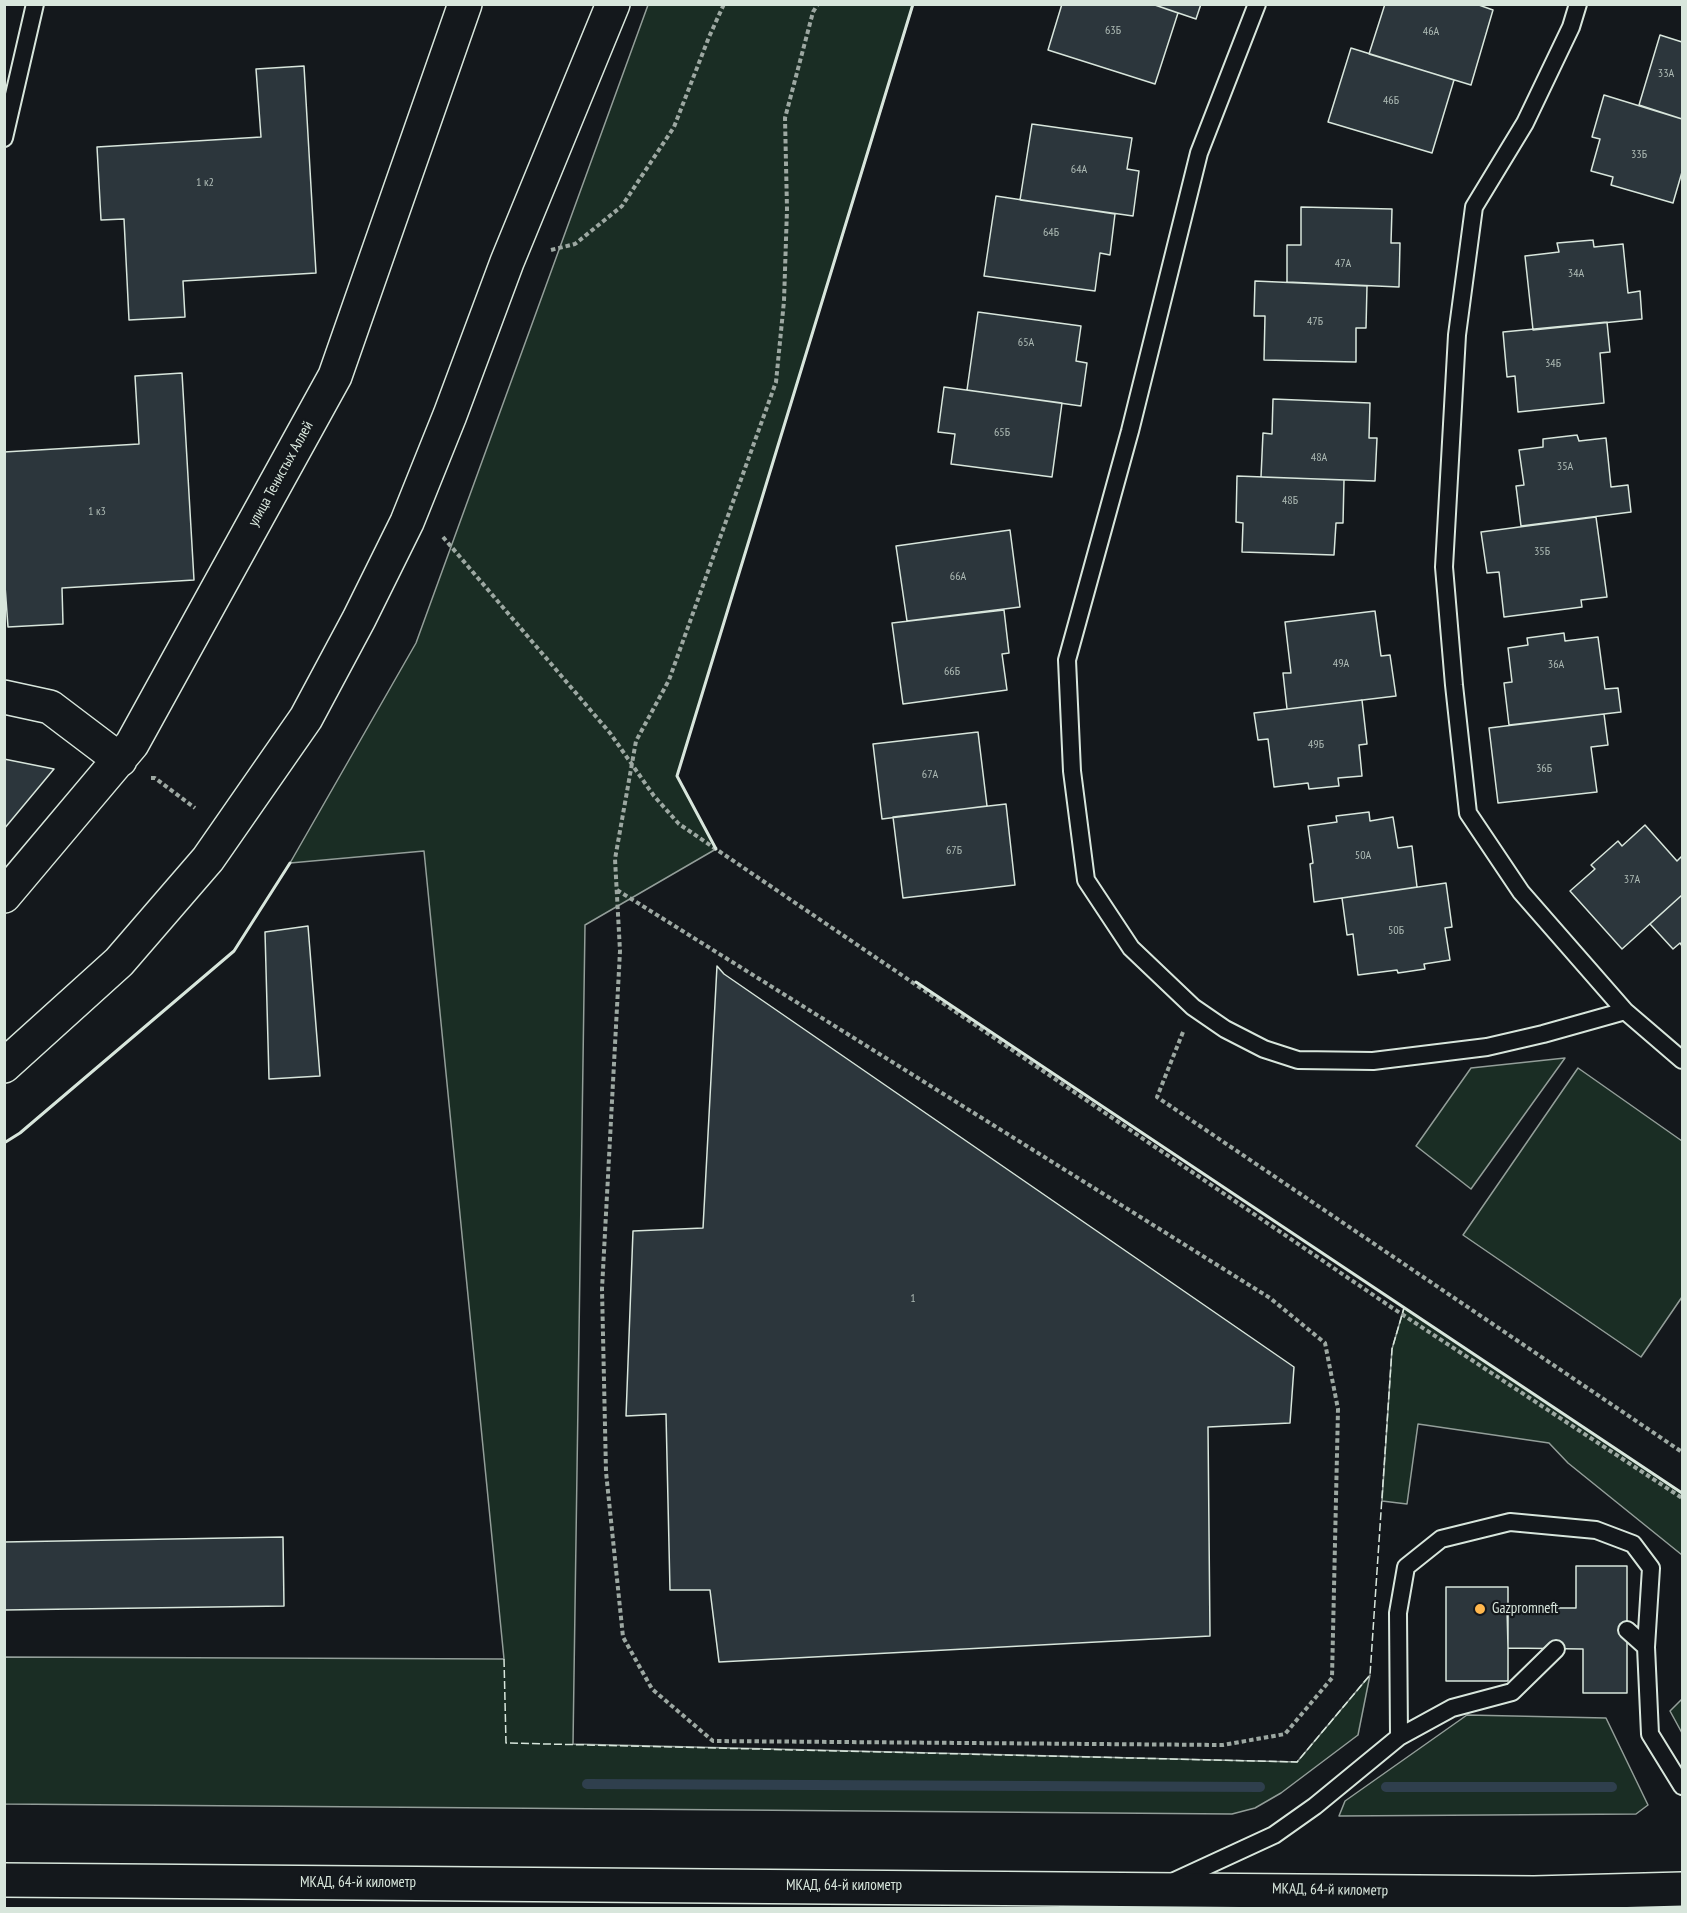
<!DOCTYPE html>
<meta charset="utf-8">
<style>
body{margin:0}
#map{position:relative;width:1687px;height:1913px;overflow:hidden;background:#14181c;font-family:"PT Sans Narrow",sans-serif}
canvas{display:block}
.frame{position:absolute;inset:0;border:6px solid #d8e6dc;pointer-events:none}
</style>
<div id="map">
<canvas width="1687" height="1913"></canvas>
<div class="frame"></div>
</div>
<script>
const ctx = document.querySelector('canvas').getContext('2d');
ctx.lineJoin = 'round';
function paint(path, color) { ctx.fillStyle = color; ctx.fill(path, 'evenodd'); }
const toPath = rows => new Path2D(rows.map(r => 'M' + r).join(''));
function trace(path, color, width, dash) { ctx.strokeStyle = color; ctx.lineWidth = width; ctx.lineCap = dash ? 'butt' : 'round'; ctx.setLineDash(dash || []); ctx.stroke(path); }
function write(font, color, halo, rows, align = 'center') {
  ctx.font = font + ' "PT Sans Narrow",sans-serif'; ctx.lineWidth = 4.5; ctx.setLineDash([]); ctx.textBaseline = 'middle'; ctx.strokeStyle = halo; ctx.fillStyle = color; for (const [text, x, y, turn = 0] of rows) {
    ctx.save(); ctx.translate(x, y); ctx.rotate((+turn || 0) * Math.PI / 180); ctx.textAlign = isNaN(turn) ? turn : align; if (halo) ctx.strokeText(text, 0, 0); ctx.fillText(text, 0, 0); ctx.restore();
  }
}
const green = toPath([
 [648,5,913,5,677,776,716,849,585,925,573,1744,1297,1762,1370,1675,1358,1735,1281,1793,1255,1808,1232,1814,5,1804,5,1657,504,1659,424,851,290,863,416,643,648,5],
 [1565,1058,1471,1189,1416,1146,1471,1068,1565,1058],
 [1578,1068,1682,1141,1682,1297,1641,1357,1463,1235,1578,1068],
 [1404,1308,1682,1493,1682,1555,1568,1463,1549,1443,1418,1424,1407,1504,1382,1501,1392,1349,1404,1308],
 [1682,1699,1682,1733,1670,1711,1682,1699],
 [1467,1715,1606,1718,1648,1805,1636,1814,1339,1816,1345,1801,1467,1715]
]);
paint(green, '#1a2d24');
trace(green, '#939e99', 1.5);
trace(toPath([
 [587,1784,1260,1787],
 [1386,1787,1612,1787]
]), '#2f3f4d', 10);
const building = toPath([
 [1062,4,1152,4,1178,13,1155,84,1048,50,1062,4],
 [1152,4,1201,4,1196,19,1152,4],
 [1385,4,1476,4,1493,10,1471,85,1369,54,1385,4],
 [1660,35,1682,42,1682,119,1639,105,1660,35],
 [1351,48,1454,80,1432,153,1328,122,1351,48],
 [304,66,316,273,183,281,185,317,129,320,124,219,101,220,97,147,261,137,256,69,304,66],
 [1604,95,1682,119,1682,172,1673,203,1611,185,1613,177,1591,171,1600,139,1592,137,1604,95],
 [1032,124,1132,138,1127,169,1139,171,1133,216,1020,200,1032,124],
 [996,196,1115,214,1110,255,1100,253,1095,291,984,276,996,196],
 [1301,207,1392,209,1391,243,1400,243,1399,287,1287,282,1287,245,1301,245,1301,207],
 [1593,240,1594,247,1623,244,1628,293,1640,291,1642,319,1533,330,1525,256,1559,252,1557,243,1593,240],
 [1255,281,1367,286,1366,328,1356,328,1356,362,1264,360,1265,316,1254,316,1255,281],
 [978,312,1081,326,1076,361,1087,363,1081,406,967,390,978,312],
 [1607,322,1610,352,1600,353,1604,403,1518,412,1515,376,1507,377,1503,332,1607,322],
 [182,373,194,580,62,588,63,624,8,627,4,572,4,452,139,444,135,376,182,373],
 [944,387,1062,403,1052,477,951,464,955,434,938,432,944,387],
 [1273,399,1370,403,1369,438,1377,438,1375,481,1261,477,1263,433,1272,434,1273,399],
 [1577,435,1579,441,1606,438,1611,487,1628,485,1631,512,1521,526,1516,486,1524,485,1519,450,1543,447,1543,439,1577,435],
 [1237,476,1344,480,1343,523,1336,523,1334,555,1242,552,1243,523,1236,522,1237,476],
 [1596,517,1607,597,1581,600,1582,607,1504,617,1499,572,1487,573,1481,532,1596,517],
 [1010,530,1020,607,907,621,896,546,1010,530],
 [1004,610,1009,653,1002,654,1007,690,903,704,892,623,1004,610],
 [1375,611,1381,656,1390,655,1396,696,1287,709,1283,673,1291,673,1285,622,1375,611],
 [1564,633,1565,641,1598,637,1605,689,1618,688,1621,712,1509,725,1504,683,1512,682,1508,648,1528,645,1527,638,1564,633],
 [1362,700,1367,744,1359,745,1362,776,1338,778,1339,786,1309,789,1308,783,1274,787,1268,739,1258,740,1254,713,1362,700],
 [1604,714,1608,745,1591,747,1597,792,1498,803,1489,728,1604,714],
 [978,732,987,806,882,819,873,744,978,732],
 [4,759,54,769,4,829,4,759],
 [1006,804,1015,885,903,898,893,817,1006,804],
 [1369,812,1370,821,1393,817,1398,848,1412,846,1417,887,1314,902,1310,864,1313,863,1308,826,1337,822,1336,816,1369,812],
 [1645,825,1677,861,1682,856,1682,895,1622,949,1570,891,1595,869,1591,865,1618,841,1622,846,1645,825],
 [1446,883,1452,927,1445,928,1450,960,1424,964,1425,969,1398,973,1397,970,1358,975,1353,934,1347,935,1342,898,1446,883],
 [1682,895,1682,946,1680,943,1673,949,1650,924,1682,895],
 [308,926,320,1076,269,1079,265,932,308,926],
 [717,966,724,974,1294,1367,1290,1423,1208,1427,1210,1636,719,1662,710,1590,670,1590,666,1414,626,1416,633,1231,703,1228,717,966],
 [283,1537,284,1606,4,1610,4,1542,283,1537],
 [1576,1566,1627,1566,1627,1693,1583,1693,1583,1649,1508,1648,1507,1608,1576,1608,1576,1566],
 [1446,1587,1508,1587,1508,1681,1446,1681,1446,1587]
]);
paint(building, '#2c363c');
trace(building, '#d8e6dc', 1.5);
const lane = toPath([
 [1257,4,1199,153,1130,431,1067,660,1072,771,1086,880,1131,948,1193,1007,1225,1029,1264,1049,1298,1060,1373,1061,1487,1047,1543,1034,1625,1011],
 [1578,4,1571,27,1525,123,1474,207,1457,335,1444,567,1454,685,1468,813,1521,892,1625,1011,1682,1060],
 [4,138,35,4],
 [1627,1630,1646,1647,1650,1734,1682,1786],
 [1399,1737,1398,1613,1406,1567,1441,1539,1510,1522,1596,1530,1633,1544,1651,1568,1646,1647],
 [1170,1883,1274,1835,1315,1806,1399,1737,1452,1708,1512,1692,1556,1649]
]);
const street = toPath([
 [4,697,50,707,120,760],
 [4,896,132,744,335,376,465,4]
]);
const secondary = toPath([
 [4,1066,119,962,208,859,306,718,359,619,407,522,450,415,507,262,613,4]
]);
const highway = toPath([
 [4,1880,1534,1893,1682,1889]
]);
trace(lane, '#d8e6dc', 20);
trace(street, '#d8e6dc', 36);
trace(secondary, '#d8e6dc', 36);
trace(highway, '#d8e6dc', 36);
trace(toPath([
 [551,250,575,244,622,206,674,127,709,37,724,4],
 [443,537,610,733,654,796,679,824,1391,1307,1682,1498],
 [151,778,155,778,195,808],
 [617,890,1270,1298,1325,1343,1338,1409,1332,1678,1285,1734,1223,1745,713,1741,652,1689,623,1637,606,1472,602,1289,620,951,615,859,636,741,669,680,776,382,784,301,787,209,785,118,813,12,818,4],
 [1183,1032,1157,1097,1682,1452]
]), '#9da8a2', 4, [4.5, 3]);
trace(lane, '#14181c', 16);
trace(street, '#14181c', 33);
trace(secondary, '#14181c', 33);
trace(highway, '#14181c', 33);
trace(toPath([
 [504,1659,506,1743,1297,1762,1370,1675,1392,1349,1404,1308]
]), '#d8e6dc', 1.5, [8, 3]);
trace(toPath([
 [716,849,677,776,913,4],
 [916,982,1682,1493],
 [4,1143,20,1133,234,951,290,863]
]), '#d8e6dc', 3);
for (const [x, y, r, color] of [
 [1480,1609,6,"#ffb74d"]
]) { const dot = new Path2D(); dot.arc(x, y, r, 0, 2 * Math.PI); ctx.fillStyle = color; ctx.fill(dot); trace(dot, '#14181c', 2); }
write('12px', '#adbab4', null, [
 ["63Б",1113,31],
 ["46А",1431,32],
 ["33А",1666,74],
 ["46Б",1391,101],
 ["33Б",1639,155],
 ["64А",1079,170],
 ["1 к2",205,183],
 ["64Б",1051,233],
 ["47А",1343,264],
 ["34А",1576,274],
 ["47Б",1315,322],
 ["65А",1026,343],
 ["34Б",1553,364],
 ["65Б",1002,433],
 ["48А",1319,458],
 ["35А",1565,467],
 ["48Б",1290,501],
 ["1 к3",97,512],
 ["35Б",1542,552],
 ["66А",958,577],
 ["49А",1341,664],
 ["36А",1556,665],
 ["66Б",952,672],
 ["49Б",1316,745],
 ["36Б",1544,769],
 ["67А",930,775],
 ["67Б",954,851],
 ["50А",1363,856],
 ["37А",1632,880],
 ["50Б",1396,931],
 ["1",913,1299]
]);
write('15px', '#d8e6dc', '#14181c', [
 ["улица Тенистых Аллей",281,474,-61],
 ["МКАД, 64-й километр",358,1883],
 ["МКАД, 64-й километр",844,1886],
 ["МКАД, 64-й километр",1330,1890,1]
]);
write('15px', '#d8e6dc', '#14181c', [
 ["Gazpromneft",1492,1609]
], 'left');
</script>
